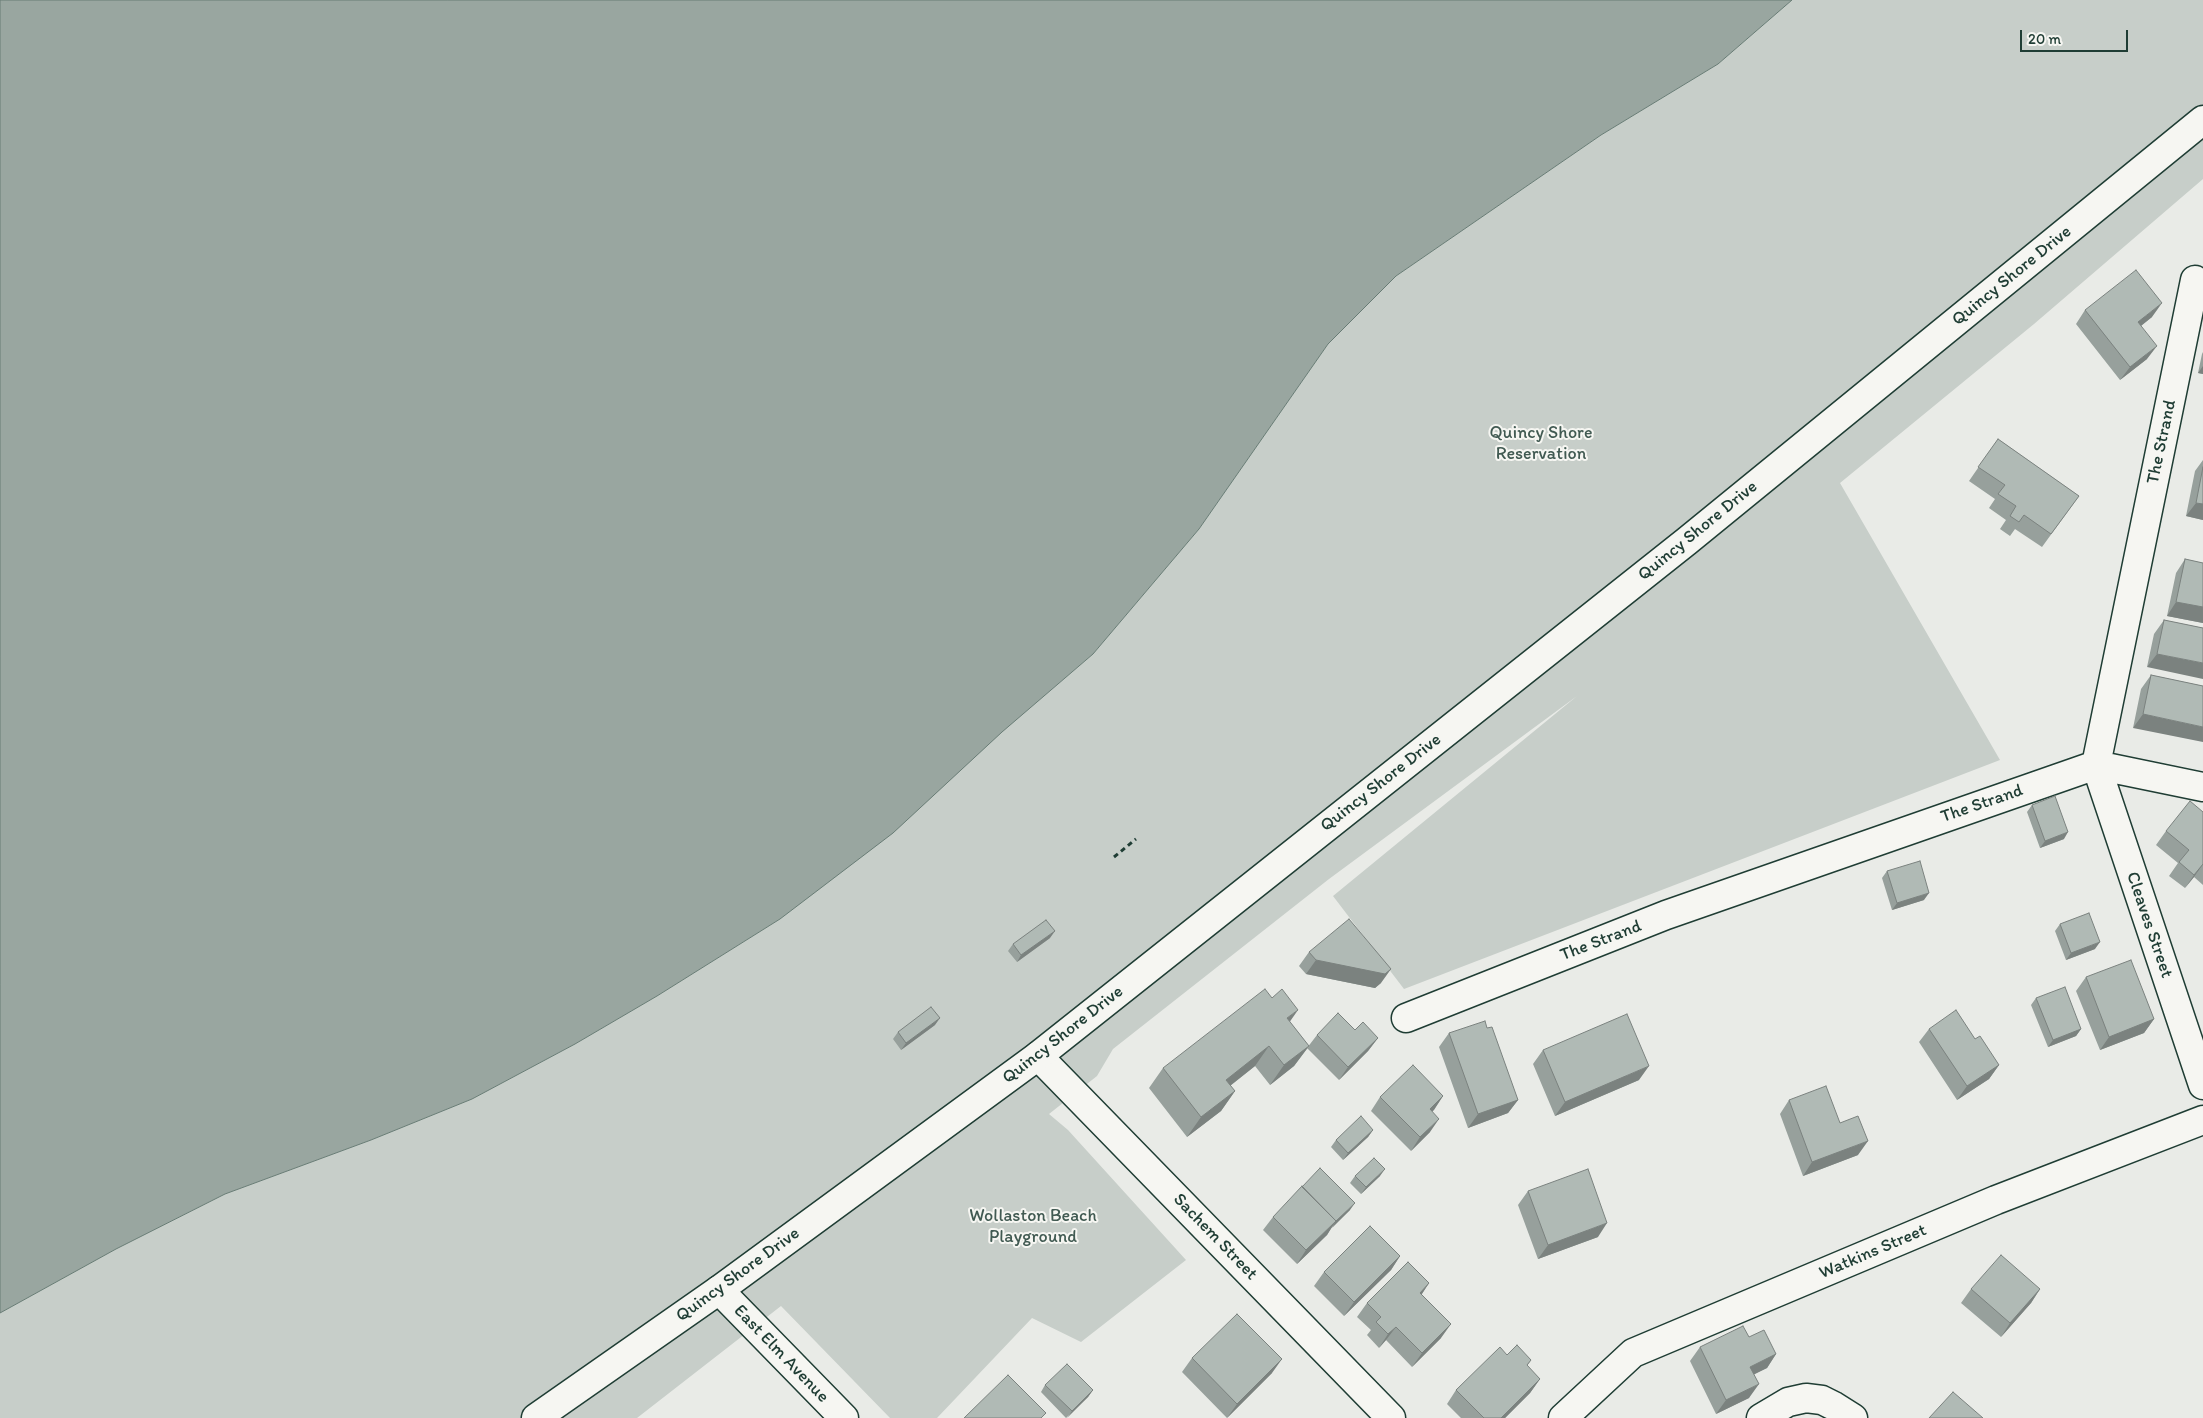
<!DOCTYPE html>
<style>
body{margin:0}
#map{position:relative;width:2203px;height:1418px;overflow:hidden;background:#e9ebe7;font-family:Itim,sans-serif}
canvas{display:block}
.scale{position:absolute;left:2020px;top:30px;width:108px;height:22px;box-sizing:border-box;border:2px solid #1f3d34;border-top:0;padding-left:6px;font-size:15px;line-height:18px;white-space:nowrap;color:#1f3d34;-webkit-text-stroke:4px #f6f6f2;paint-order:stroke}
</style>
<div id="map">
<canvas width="2203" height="1418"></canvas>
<div class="scale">20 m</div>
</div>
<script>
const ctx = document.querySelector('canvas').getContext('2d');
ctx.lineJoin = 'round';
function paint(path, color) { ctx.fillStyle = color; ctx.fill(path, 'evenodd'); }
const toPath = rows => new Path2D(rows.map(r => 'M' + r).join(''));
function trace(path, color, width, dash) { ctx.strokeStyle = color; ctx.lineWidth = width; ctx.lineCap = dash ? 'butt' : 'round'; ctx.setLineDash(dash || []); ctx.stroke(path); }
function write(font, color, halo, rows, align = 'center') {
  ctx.font = font + ' Itim,sans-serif'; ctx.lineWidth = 4; ctx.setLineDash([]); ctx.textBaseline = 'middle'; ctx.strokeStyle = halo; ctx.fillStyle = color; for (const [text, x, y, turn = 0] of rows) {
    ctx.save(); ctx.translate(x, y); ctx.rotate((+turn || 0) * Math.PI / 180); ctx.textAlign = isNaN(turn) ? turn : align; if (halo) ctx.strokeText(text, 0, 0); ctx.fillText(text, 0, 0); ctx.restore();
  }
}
paint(toPath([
 [1792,0,2203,0,2203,179,2034,324,1840,483,2000,760,1404,989,1333,896,1577,696,1329,879,1113,1049,1097,1076,1049,1114,1068,1130,1186,1260,1081,1342,1032,1318,937,1418,890,1418,781,1306,637,1418,0,1418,0,1313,116,1249,225,1194,371,1140,472,1099,575,1044,657,996,780,919,1093,654,1199,529,1328,344,1396,276,1601,135,1718,64]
]), '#c7cec9');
const water = toPath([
 [0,0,1792,0,1718,64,1601,135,1396,276,1328,344,1199,529,1093,654,1002,732,893,833,780,919,657,996,575,1044,472,1099,371,1140,225,1194,116,1249,0,1313,0,0]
]);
paint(water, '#99a6a0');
trace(water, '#687c75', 1);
const minor = toPath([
 [2096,765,2195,280],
 [2096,765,2203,1085],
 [2096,765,2203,787],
 [1406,1018,1666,915,2096,765],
 [1038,1056,1391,1418],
 [1563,1418,1633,1353,1996,1200,2203,1120],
 [1761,1418,1788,1402,1806,1398,1822,1400,1834,1406,1853,1418]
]);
const tertiary = toPath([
 [719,1290,844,1418]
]);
const secondary = toPath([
 [536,1418,719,1290,1038,1056,1687,541,2203,120]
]);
trace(minor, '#1f3d34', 31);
trace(tertiary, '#1f3d34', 31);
trace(secondary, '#1f3d34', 31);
trace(toPath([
 [1114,857,1136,839]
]), '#1f3d34', 3, [5, 4]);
trace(minor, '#f6f6f2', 28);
trace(tertiary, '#f6f6f2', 28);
trace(secondary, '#f6f6f2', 28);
paint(toPath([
 [2085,310,2152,317,2141,326,2147,359,2120,380,2076,324],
 [2203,352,2203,374,2198,373,2202,354],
 [1998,439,2079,496,2042,547,2015,529,2010,536,2000,529,2006,520,1989,508,1995,499,1969,481],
 [2203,460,2203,520,2186,516,2195,471],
 [2185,559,2203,563,2203,623,2167,616,2176,573],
 [2164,620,2203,628,2147,667,2154,634],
 [2151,675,2203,686,2133,728,2141,689],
 [2032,805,2064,839,2040,848,2027,812],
 [2203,812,2203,885,2194,877,2185,888,2169,876,2178,863,2156,845,2166,831],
 [1887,871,1924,900,1892,910,1882,878],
 [2060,924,2095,949,2066,960,2055,931],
 [1050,938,1017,962,1008,951,1013,944],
 [1309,952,1381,983,1375,988,1306,974,1299,966],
 [2086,977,2154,1019,2144,1033,2100,1050,2076,991],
 [2036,998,2081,1029,2076,1036,2048,1047,2031,1005],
 [1290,1022,1309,1046,1294,1066,1270,1085,1255,1066,1230,1086,1235,1091,1221,1111,1187,1137,1149,1088,1163,1068],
 [935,1025,901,1050,893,1039,898,1032],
 [1487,1028,1518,1100,1508,1113,1468,1128,1439,1047,1449,1033],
 [1929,1029,1975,1039,1999,1065,1989,1079,1957,1100,1919,1042],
 [1355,1030,1378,1038,1368,1051,1339,1080,1307,1048,1317,1035],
 [1543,1050,1639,1080,1555,1116,1533,1064],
 [1443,1096,1432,1112,1430,1132,1411,1151,1371,1111,1380,1097],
 [1789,1100,1840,1123,1858,1155,1803,1176,1780,1114],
 [1373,1130,1368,1137,1343,1160,1331,1147,1336,1140],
 [1355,1176,1380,1176,1361,1194,1350,1183],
 [1528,1191,1598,1237,1538,1259,1518,1205],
 [1350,1210,1331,1228,1327,1235,1297,1264,1263,1230,1273,1217],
 [1400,1256,1391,1270,1344,1316,1314,1286,1324,1272],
 [1429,1283,1421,1295,1441,1338,1412,1367,1386,1340,1379,1348,1367,1335,1371,1330,1357,1317,1367,1303],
 [1971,1289,2040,1289,2031,1303,2001,1337,1961,1303],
 [1749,1337,1776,1354,1767,1368,1754,1374,1749,1398,1716,1414,1690,1361,1700,1347],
 [1507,1355,1531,1360,1527,1366,1540,1379,1530,1393,1505,1418,1461,1418,1447,1404,1456,1390],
 [1192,1358,1272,1373,1227,1418,1182,1372],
 [1045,1385,1093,1390,1088,1397,1066,1418,1041,1392]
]), '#97a09c');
paint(toPath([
 [2162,303,2152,317,2128,336,2138,322],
 [2157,346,2147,359,2120,380,2130,367],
 [2203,366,2203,374,2198,373],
 [2196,503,2203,504,2203,520,2186,516],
 [2176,602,2203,607,2203,623,2167,616],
 [2157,654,2203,663,2203,679,2147,667],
 [2143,714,2203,727,2203,742,2133,728],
 [2068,832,2064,839,2040,848,2045,841],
 [2203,864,2194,877,2185,888,2194,875],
 [1929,893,1924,900,1892,910,1897,903],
 [1055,931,1050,938,1017,962,1021,955],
 [2100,942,2095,949,2066,960,2071,953],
 [1316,960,1391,969,1381,983,1375,988,1306,974],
 [1298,1010,1284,1030,1287,1018],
 [940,1018,935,1025,901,1050,906,1043],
 [2154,1019,2144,1033,2100,1050,2109,1037],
 [2081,1029,2076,1036,2048,1047,2053,1040],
 [1378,1038,1368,1051,1339,1080,1348,1067],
 [1269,1046,1255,1066,1212,1100,1226,1080],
 [1309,1046,1294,1066,1270,1085,1284,1065],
 [1999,1065,1989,1079,1957,1100,1967,1086],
 [1649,1066,1639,1080,1555,1116,1565,1102],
 [1235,1091,1221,1111,1187,1137,1201,1117],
 [1443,1096,1434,1110,1420,1123,1430,1109],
 [1518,1100,1508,1113,1468,1128,1478,1114],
 [1439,1119,1430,1132,1411,1151,1420,1137],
 [1373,1130,1368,1137,1343,1160,1348,1153],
 [1868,1141,1858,1155,1803,1176,1812,1162],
 [1385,1169,1380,1176,1361,1194,1366,1187],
 [1355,1203,1350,1210,1332,1228,1336,1221],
 [1336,1221,1327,1235,1297,1264,1306,1250],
 [1607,1223,1598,1237,1538,1259,1548,1245],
 [1400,1256,1391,1270,1344,1316,1354,1302],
 [1429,1283,1420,1297,1420,1293],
 [2040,1289,2031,1303,2001,1337,2010,1323],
 [1451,1324,1441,1338,1412,1367,1422,1353],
 [1396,1327,1386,1340,1379,1348,1388,1334],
 [1776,1354,1767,1368,1741,1381,1750,1367],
 [1282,1359,1272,1373,1227,1418,1237,1404],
 [1540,1379,1530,1393,1505,1418,1501,1418],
 [1759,1384,1749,1398,1716,1414,1726,1400],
 [1093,1390,1088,1397,1067,1418,1072,1411]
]), '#7b827f');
const building = toPath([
 [2136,270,2162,303,2138,322,2157,346,2130,367,2085,310,2136,270],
 [1998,439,2079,496,2051,534,2024,515,2019,522,2010,516,2016,506,1998,494,2005,485,1978,467,1998,439],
 [2203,467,2203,504,2196,503,2203,467],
 [2185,559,2203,563,2203,607,2176,602,2185,559],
 [2164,620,2203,628,2203,663,2157,654,2164,620],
 [2151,675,2203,686,2203,727,2143,714,2151,675],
 [2055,796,2068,832,2045,841,2032,805,2055,796],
 [2190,801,2203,812,2203,864,2194,875,2179,862,2189,850,2166,831,2190,801],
 [1920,861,1929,893,1897,903,1887,871,1920,861],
 [2089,913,2100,942,2071,953,2060,924,2089,913],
 [1349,919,1391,969,1385,974,1316,960,1309,952,1349,919],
 [1046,920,1055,931,1021,955,1013,944,1046,920],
 [2131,960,2154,1019,2109,1037,2086,977,2131,960],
 [2065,987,2081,1029,2053,1040,2036,998,2065,987],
 [1265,989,1272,998,1282,989,1298,1010,1287,1018,1309,1046,1284,1065,1269,1046,1226,1080,1235,1091,1201,1117,1163,1068,1265,989],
 [931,1007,940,1018,906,1043,898,1032,931,1007],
 [1956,1010,1975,1039,1980,1036,1999,1065,1967,1086,1929,1029,1956,1010],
 [1338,1013,1355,1030,1363,1022,1378,1038,1348,1067,1317,1035,1338,1013],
 [1627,1014,1649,1066,1565,1102,1543,1050,1627,1014],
 [1485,1021,1487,1028,1492,1027,1518,1100,1478,1114,1449,1033,1485,1021],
 [1413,1065,1443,1096,1430,1109,1439,1119,1420,1137,1380,1097,1413,1065],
 [1826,1086,1840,1123,1858,1116,1868,1141,1812,1162,1789,1100,1826,1086],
 [1361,1116,1373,1130,1348,1153,1336,1140,1361,1116],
 [1374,1158,1385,1169,1366,1187,1355,1176,1374,1158],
 [1320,1168,1355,1203,1336,1221,1302,1187,1320,1168],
 [1588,1169,1607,1223,1548,1245,1528,1191,1588,1169],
 [1302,1186,1336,1221,1306,1250,1273,1217,1302,1186],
 [1370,1226,1400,1256,1354,1302,1324,1272,1370,1226],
 [2001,1255,2040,1289,2010,1323,1971,1289,2001,1255],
 [1408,1262,1429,1283,1420,1293,1451,1324,1422,1353,1396,1327,1388,1334,1376,1322,1381,1317,1367,1303,1408,1262],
 [1237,1314,1282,1359,1237,1404,1192,1358,1237,1314],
 [1743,1326,1749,1337,1764,1330,1776,1354,1750,1367,1759,1384,1726,1400,1700,1347,1743,1326],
 [1517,1345,1531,1360,1527,1365,1540,1379,1501,1418,1484,1418,1456,1390,1500,1347,1507,1355,1517,1345],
 [1067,1364,1093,1390,1072,1411,1045,1385,1067,1364],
 [1008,1375,1046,1413,1041,1418,964,1418,1008,1375],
 [1953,1392,1983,1418,1929,1418,1953,1392]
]);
paint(building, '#b0bab5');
trace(building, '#7b827f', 1);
write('18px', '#1f3d34', '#f6f6f2', [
 ["Quincy Shore Drive",2012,276,-39],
 ["The Strand",2162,442,-78],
 ["Quincy Shore Drive",1698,531,-39],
 ["Quincy Shore Drive",1381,783,-38],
 ["The Strand",1982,804,-19],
 ["Cleaves Street",2149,925,71],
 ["The Strand",1601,941,-21],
 ["Quincy Shore Drive",1063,1035,-38],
 ["Sachem Street",1215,1237,46],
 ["Watkins Street",1873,1252,-23],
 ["Quincy Shore Drive",738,1275,-36],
 ["East Elm Avenue",781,1354,46]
]);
write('18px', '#415a52', '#f6f6f2', [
 ["Quincy Shore",1541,433],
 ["Reservation",1541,454],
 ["Wollaston Beach",1033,1216],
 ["Playground",1033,1237]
]);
</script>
